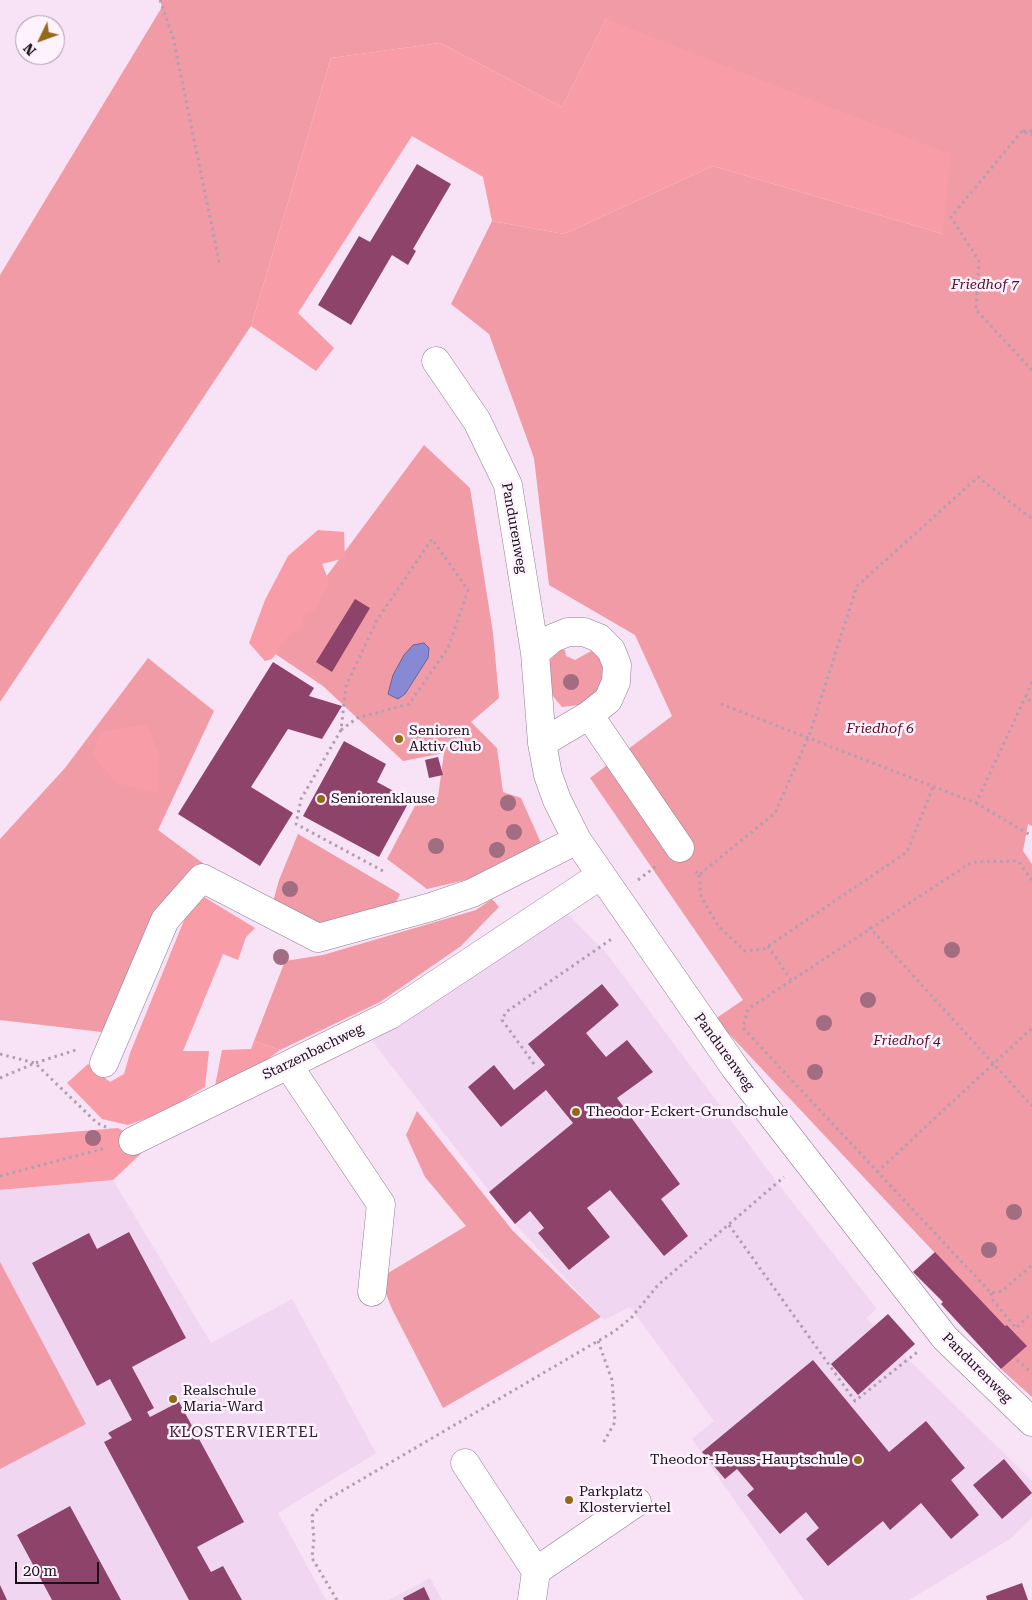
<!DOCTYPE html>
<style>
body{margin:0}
#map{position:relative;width:1032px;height:1600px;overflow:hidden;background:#f7e2f6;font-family:"Roboto Serif",serif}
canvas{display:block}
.north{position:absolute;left:15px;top:15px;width:50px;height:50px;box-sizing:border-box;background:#fff2ff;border:1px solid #a398a3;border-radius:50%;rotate:228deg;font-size:14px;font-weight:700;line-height:20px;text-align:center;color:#191219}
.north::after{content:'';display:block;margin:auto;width:18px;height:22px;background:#946a15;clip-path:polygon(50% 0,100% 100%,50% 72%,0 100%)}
.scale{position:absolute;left:15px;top:1562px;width:84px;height:22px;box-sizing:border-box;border:2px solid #191219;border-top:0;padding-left:6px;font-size:15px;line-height:18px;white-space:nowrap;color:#191219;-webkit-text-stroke:4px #fff2ff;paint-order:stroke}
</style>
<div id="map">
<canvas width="1032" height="1600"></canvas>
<div class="north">N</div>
<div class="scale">20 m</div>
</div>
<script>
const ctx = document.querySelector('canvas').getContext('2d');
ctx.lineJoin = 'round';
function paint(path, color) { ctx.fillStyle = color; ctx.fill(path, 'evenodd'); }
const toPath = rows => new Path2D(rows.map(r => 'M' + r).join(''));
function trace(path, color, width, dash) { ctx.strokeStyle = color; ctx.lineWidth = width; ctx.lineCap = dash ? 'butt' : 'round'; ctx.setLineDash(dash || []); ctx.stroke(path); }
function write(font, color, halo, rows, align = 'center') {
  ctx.font = font + ' "Roboto Serif",serif'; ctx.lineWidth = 5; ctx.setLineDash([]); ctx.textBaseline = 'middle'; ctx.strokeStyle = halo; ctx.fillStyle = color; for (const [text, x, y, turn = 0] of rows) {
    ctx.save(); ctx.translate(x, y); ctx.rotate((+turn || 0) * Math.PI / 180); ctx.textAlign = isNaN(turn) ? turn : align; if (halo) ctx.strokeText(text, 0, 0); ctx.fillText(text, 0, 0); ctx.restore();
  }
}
paint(toPath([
 [568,914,607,954,782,1189,877,1309,866,1318,1032,1481,1032,1518,1010,1539,909,1600,804,1600,692,1439,714,1421,630,1307,604,1320,515,1224,372,1041,482,960,541,923],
 [113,1180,211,1343,292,1299,376,1453,278,1513,326,1600,0,1600,0,1190],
 [430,1578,442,1600,389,1600]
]), '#f0d6f0');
paint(toPath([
 [160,0,1032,0,1032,826,1028,824,1023,851,1032,864,1032,1397,1001,1369,1026,1345,1007,1325,1005,1326,996,1318,715,1019,743,1000,590,778,672,716,635,635,549,585,534,458,489,334,451,304,492,221,564,234,713,166,943,234,606,19,562,107,440,43,331,58,251,326,0,702,0,275,162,7],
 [424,445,470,488,493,633,499,698,471,722,497,748,503,792,521,798,541,843,474,878,427,889,387,859,417,802,438,797,444,753,403,761,323,686,271,651],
 [562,649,565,650,566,656,575,660,593,650,605,662,603,687,579,705,562,707,552,695,547,680,549,661],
 [148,658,214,711,158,830,204,864,152,929,110,1033,0,1020,0,839,65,768],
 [298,834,400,894,394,906,313,925,273,902,279,880],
 [492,899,499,907,461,946,380,1002,280,1050,254,1041,285,961,323,955,476,910],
 [417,1111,513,1231,601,1317,443,1408,392,1309,380,1278,466,1226,425,1177,406,1135],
 [0,1262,86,1424,0,1469]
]), '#f19ba6');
paint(toPath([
 [606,19,950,154,943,234,713,166,564,234,492,221,483,177,412,136,298,313,334,348,316,371,251,326,331,58,440,43,562,107],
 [318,530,344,532,345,558,322,564,330,584,314,610,305,614,302,627,290,634,272,659,265,661,249,643,265,600,288,556],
 [147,724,159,755,157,793,116,783,92,754,100,732],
 [204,897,255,928,246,937,238,960,223,954,183,1051,209,1051,205,1087,164,1112,128,1125,102,1119,67,1083,88,1064,110,1082,124,1074,130,1053,187,913,196,902],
 [254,1041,280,1050,245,1076,215,1086,222,1050,251,1049],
 [118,1128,149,1146,113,1180,0,1190,0,1138]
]), '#f89ca7');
const water = toPath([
 [424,643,429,648,428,658,405,694,398,699,388,694,393,675,404,655,413,645,424,643]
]);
paint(water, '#8789d4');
trace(water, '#66659c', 1);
paint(toPath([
 [417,164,451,184,413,249,416,251,408,265,392,255,351,325,318,305,359,236,370,242],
 [355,599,370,608,332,672,316,662],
 [273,662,314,688,309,696,342,706,322,739,288,729,251,787,293,813,260,866,178,814],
 [344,741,386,764,377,782,410,800,379,857,303,816],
 [438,757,443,775,429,778,425,760],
 [602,984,619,1005,586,1033,606,1057,627,1040,653,1072,617,1098,680,1184,661,1199,688,1236,664,1256,610,1190,587,1208,610,1237,569,1270,538,1233,544,1228,530,1211,515,1224,489,1192,573,1123,546,1090,501,1127,468,1087,494,1065,514,1090,545,1065,528,1044],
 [129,1232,186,1338,132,1367,154,1408,147,1412,150,1417,179,1402,244,1522,197,1547,211,1572,223,1566,242,1600,189,1600,104,1442,112,1438,108,1433,132,1420,110,1379,97,1386,32,1263,89,1233,97,1249],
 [935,1252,1005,1326,1007,1325,1027,1346,1001,1369,941,1304,943,1302,913,1272],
 [888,1314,915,1344,858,1395,831,1364],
 [813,1360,889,1452,926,1421,965,1468,951,1480,979,1515,951,1539,921,1503,890,1530,883,1521,828,1566,806,1539,819,1528,806,1512,780,1534,747,1495,754,1489,737,1469,725,1479,702,1452],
 [1004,1459,1032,1493,1002,1519,973,1485],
 [70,1506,121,1600,52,1600,17,1535],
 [1022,1583,1028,1600,987,1600,986,1596],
 [0,1585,7,1600,0,1600],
 [424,1587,430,1600,404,1600,403,1598]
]), '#8d436a');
const minor = toPath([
 [436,361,477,421,508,485,535,653,542,743,548,775,557,800,577,840,735,1068,945,1338,1032,1422],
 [535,653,553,638,568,632,584,632,599,638,611,650,617,665,616,682,608,700,589,715,542,743],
 [589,715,680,848],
 [104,1063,165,920,202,878,318,938,431,907,472,893,577,840],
 [288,1065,381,1204,372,1292],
 [133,1141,390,1015,601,875],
 [465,1463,536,1571,532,1600],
 [536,1571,637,1502]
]);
trace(minor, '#907e90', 29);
trace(toPath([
 [160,0,173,37,220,266],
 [1022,131,951,217,979,261,976,310,1032,370],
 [1032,131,1022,131,1032,135],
 [1032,682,1026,696,1032,704],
 [721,704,976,803,1026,696],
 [341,730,357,718,409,704,448,648,468,590,432,539,377,620,346,686,341,730,301,799,296,824,385,872],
 [976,803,1032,836],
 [696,871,699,875,775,813,809,736,857,586,978,477,1032,519],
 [699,875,701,897,719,927,745,951,764,949,907,852,933,787],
 [638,880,659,864],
 [1032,880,1018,861,972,862,748,1009,743,1028,991,1293,1002,1291,1032,1265],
 [869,927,1032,1106],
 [768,946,791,980],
 [0,1054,35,1063,97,1123,110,1129],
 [534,1064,502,1020,506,1012,613,938],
 [0,1078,35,1063,79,1049],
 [877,1172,1032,1028],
 [0,1176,106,1148],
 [729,1225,855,1401,920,1350],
 [991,1293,992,1299,1016,1328,1032,1313],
 [598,1341,612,1380,615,1422,602,1445],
 [1017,1360,1032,1373],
 [337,1600,312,1558,314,1539,312,1516,323,1502,615,1331,632,1317,658,1285,784,1177]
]), '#b09faf', 3, [2.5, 4]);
trace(minor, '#fff', 28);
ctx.fillStyle = '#a26c81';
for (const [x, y] of [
 [571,682],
 [508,803],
 [514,832],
 [436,846],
 [497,850],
 [290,889],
 [952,950],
 [281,957],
 [868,1000],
 [824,1023],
 [815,1072],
 [93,1138],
 [1014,1212],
 [989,1250]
]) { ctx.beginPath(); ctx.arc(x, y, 8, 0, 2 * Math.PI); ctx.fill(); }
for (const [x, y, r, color] of [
 [399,739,5,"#946a15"],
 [321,799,5,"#946a15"],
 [576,1112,5,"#946a15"],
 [173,1399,5,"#946a15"],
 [858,1460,5,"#946a15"],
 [569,1500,5,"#946a15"]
]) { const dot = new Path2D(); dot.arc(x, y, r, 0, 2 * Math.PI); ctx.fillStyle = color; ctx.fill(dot); trace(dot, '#fff2ff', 2); }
write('italic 14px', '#5d0b22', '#fff2ff', [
 ["Friedhof 7",985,285],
 ["Friedhof 6",880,729],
 ["Friedhof 4",907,1041]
]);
write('14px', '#191219', '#fff2ff', [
 ["Pandurenweg",514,528,80],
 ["Starzenbachweg",313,1052,-26],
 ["Pandurenweg",724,1052,54],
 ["Pandurenweg",977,1368,45]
]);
write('14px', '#191219', '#fff2ff', [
 ["Senioren",409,731],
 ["Aktiv Club",409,747],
 ["Seniorenklause",331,799],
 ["Theodor-Eckert-Grundschule",586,1112],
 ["Realschule",183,1391],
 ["Maria-Ward",183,1407],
 ["Theodor-Heuss-Hauptschule",848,1460,"right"],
 ["Parkplatz",579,1492],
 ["Klosterviertel",579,1508]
], 'left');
ctx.letterSpacing = '1px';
write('15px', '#352534', '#fff2ff', [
 ["KLOSTERVIERTEL",244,1433]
]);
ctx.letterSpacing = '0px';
</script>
